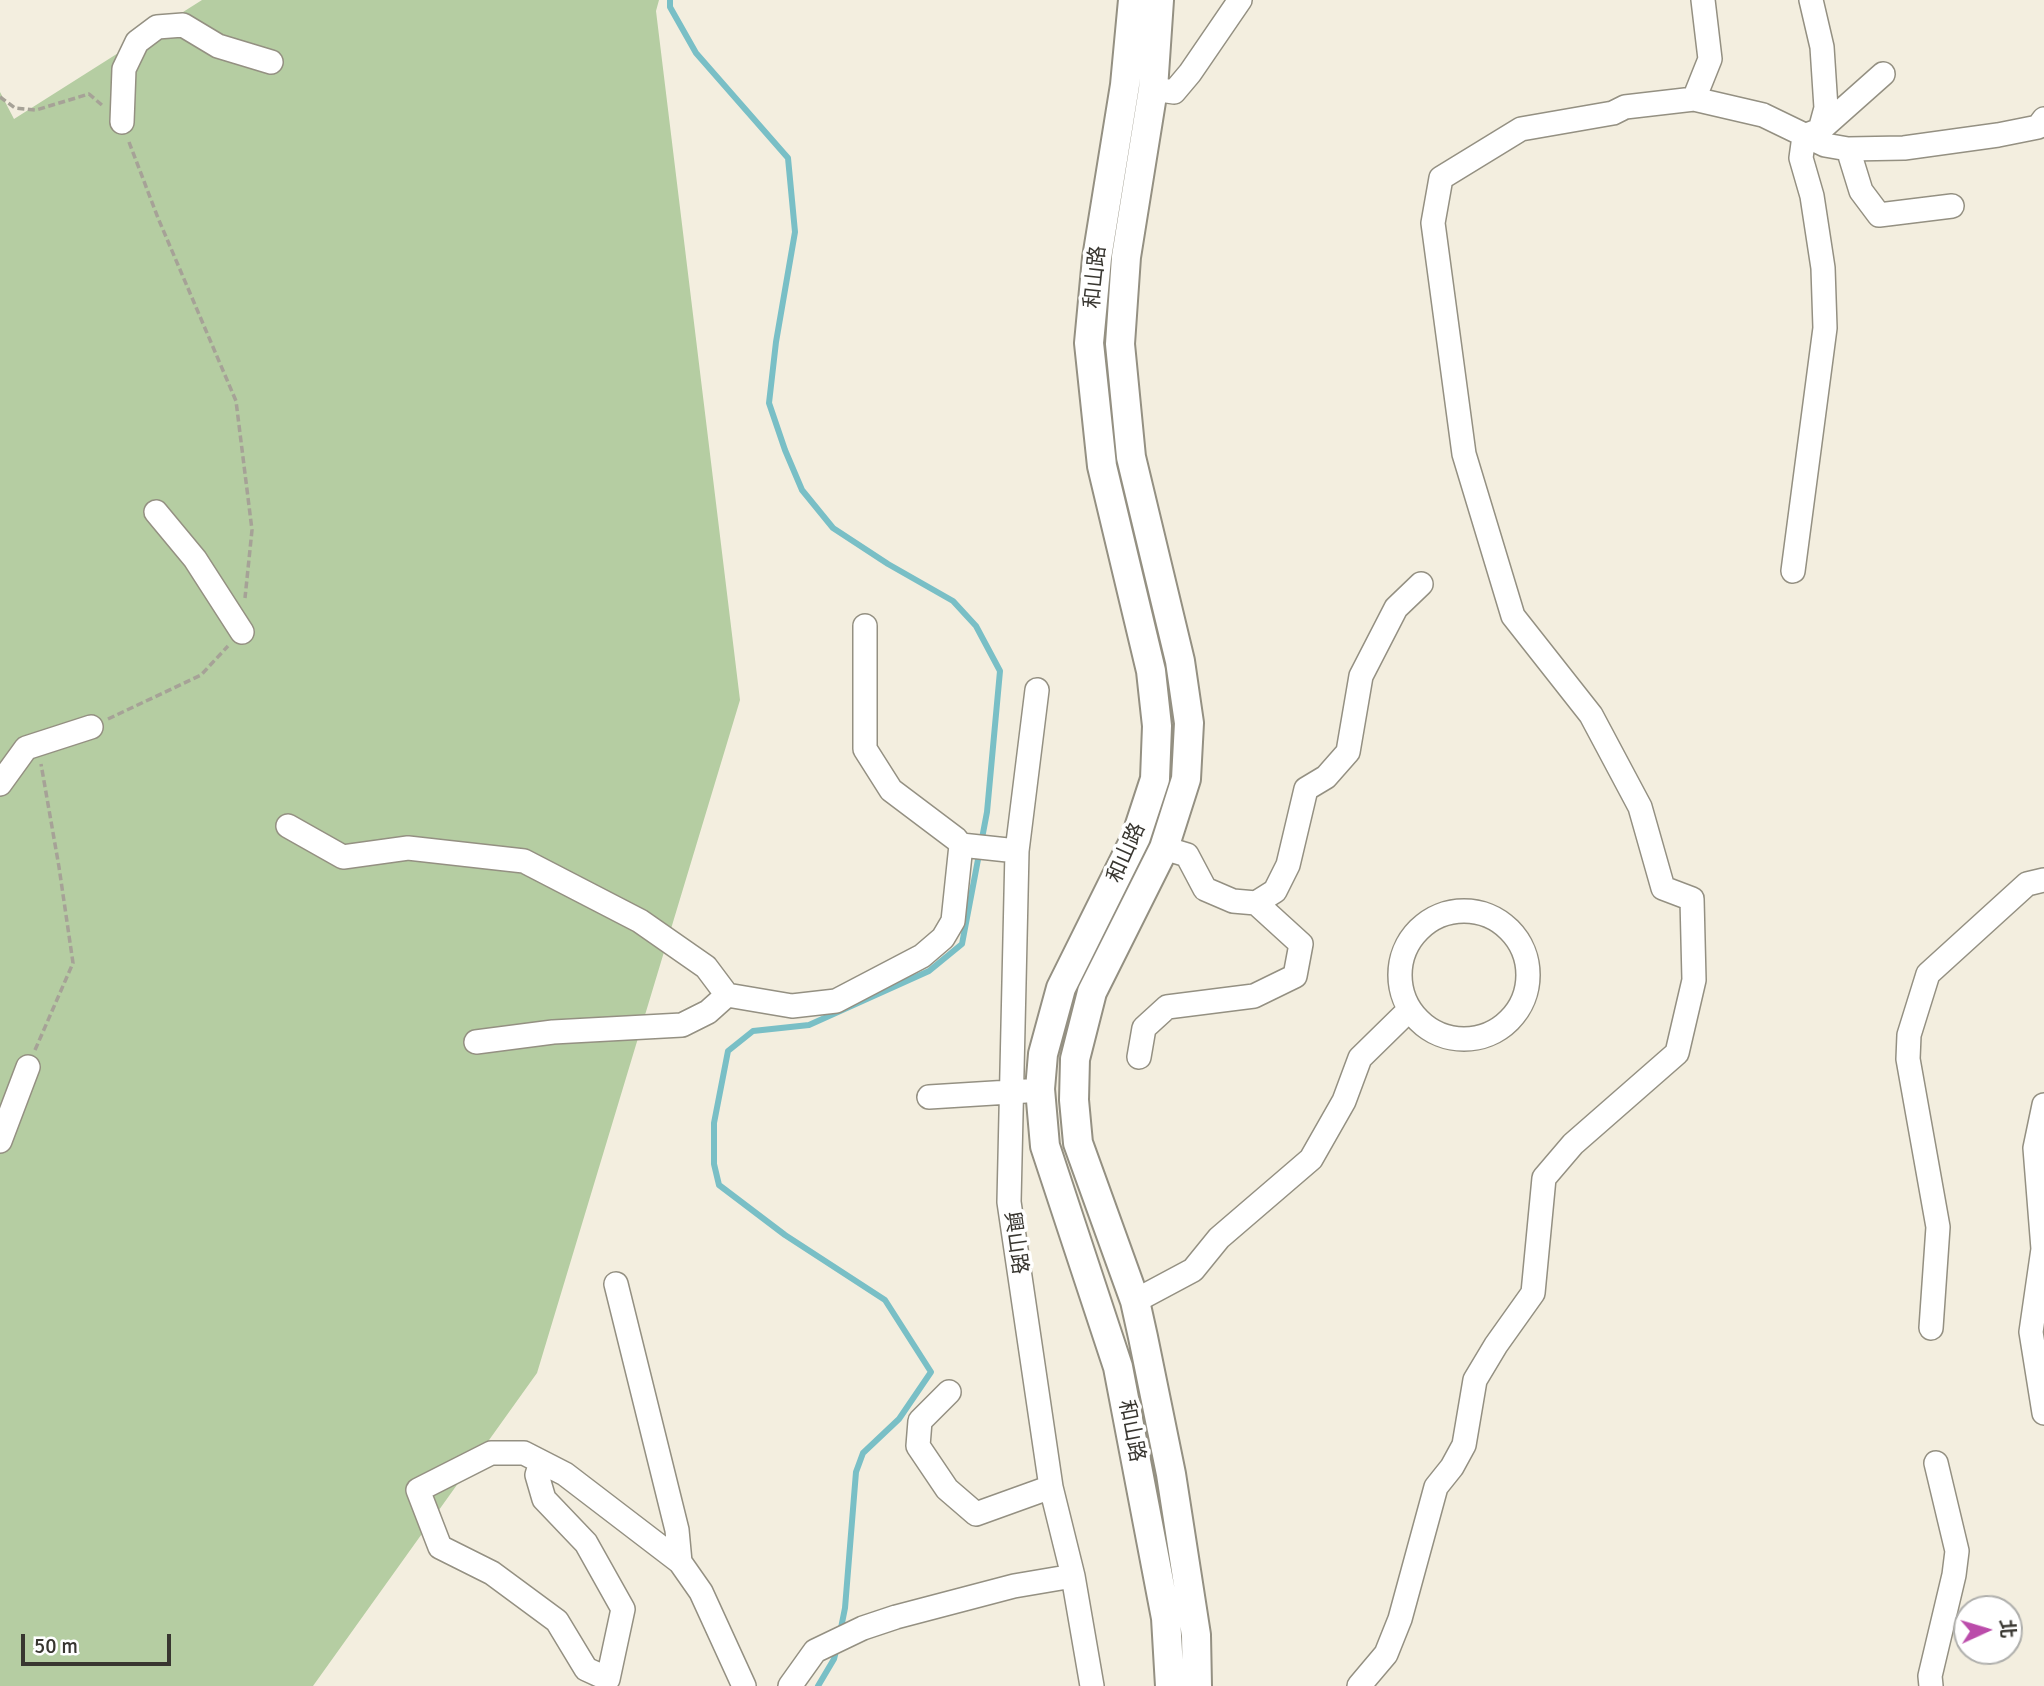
<!DOCTYPE html>
<meta charset="utf-8">
<style>
body{margin:0}
#map{position:relative;width:2044px;height:1686px;overflow:hidden;background:#f3eedf;font-family:Signika,"Noto Sans TC",sans-serif}
canvas{display:block}
.north{position:absolute;left:1953px;top:1595px;width:70px;height:70px;box-sizing:border-box;background:#fff;border:2px solid #afafac;border-radius:50%;rotate:86deg;font-size:19px;font-weight:700;line-height:28px;text-align:center;color:#383630}
.north::after{content:'';display:block;margin:auto;width:24px;height:32px;background:#bb4caa;clip-path:polygon(50% 0,100% 100%,50% 72%,0 100%)}
.scale{position:absolute;left:21px;top:1634px;width:150px;height:32px;box-sizing:border-box;border:4px solid #383630;border-top:0;padding-left:9px;font-size:21px;line-height:24px;white-space:nowrap;color:#383630;-webkit-text-stroke:5px #fff;paint-order:stroke}
</style>
<div id="map">
<canvas width="2044" height="1686"></canvas>
<div class="north">北</div>
<div class="scale">50 m</div>
</div>
<script>
const ctx = document.querySelector('canvas').getContext('2d');
ctx.lineJoin = 'round';
function paint(path, color) { ctx.fillStyle = color; ctx.fill(path, 'evenodd'); }
const toPath = rows => new Path2D(rows.map(r => 'M' + r).join(''));
function trace(path, color, width, dash) { ctx.strokeStyle = color; ctx.lineWidth = width; ctx.lineCap = dash ? 'butt' : 'round'; ctx.setLineDash(dash || []); ctx.stroke(path); }
function write(font, color, halo, rows, align = 'center') {
  ctx.font = font + ' Signika,"Noto Sans TC",sans-serif'; ctx.lineWidth = 7; ctx.setLineDash([]); ctx.textBaseline = 'middle'; ctx.strokeStyle = halo; ctx.fillStyle = color; for (const [text, x, y, turn = 0] of rows) {
    ctx.save(); ctx.translate(x, y); ctx.rotate((+turn || 0) * Math.PI / 180); ctx.textAlign = isNaN(turn) ? turn : align; if (halo) ctx.strokeText(text, 0, 0); ctx.fillText(text, 0, 0); ctx.restore();
  }
}
paint(toPath([
 [202,0,659,0,656,11,740,700,537,1373,313,1686,0,1686,0,92,14,119]
]), '#b5cda2');
trace(toPath([
 [670,0,670,7,696,53,788,158,795,232,776,342,769,403,785,450,802,490,833,528,888,564,953,601,976,626,1000,671,987,812,962,944,929,971,809,1025,753,1031,728,1051,714,1123,714,1164,719,1185,785,1235,885,1300,931,1372,899,1419,863,1453,856,1472,845,1608,840,1633],
 [818,1686,834,1659,837,1647]
]), '#79bfc6', 6);
const minor = toPath([
 [1811,0,1822,47,1826,108,1820,130],
 [1153,89,1174,92,1190,73,1240,0],
 [1694,99,1710,59,1703,0],
 [122,122,124,69,137,42,157,27,183,25,218,46,271,62],
 [1848,149,1861,191,1879,215,1952,206],
 [156,512,195,559,242,632],
 [1793,571,1825,328,1823,268,1812,196,1801,158,1804,136,1820,130,1883,74],
 [0,784,26,748,91,727],
 [288,826,343,857,408,848,524,861,640,921,706,967,727,995,792,1006,836,1001,922,956,943,938,953,921,961,845,956,839,891,790,865,749,865,626],
 [961,845,1017,851,1009,1202,1051,1487,1073,1576,1092,1686],
 [1164,848,1187,855,1205,889,1233,901,1256,903,1275,891,1288,865,1306,789,1326,777,1348,752,1361,676,1396,608,1421,584],
 [1017,851,1037,690],
 '1400 975a64 64 0 1 1 128 0a64 64 0 1 1-128 0Z',
 [476,1042,553,1032,682,1025,708,1012,727,995],
 [1139,1057,1144,1028,1167,1007,1254,996,1295,976,1301,944,1256,903],
 [929,1097,1026,1091],
 [2044,1105,2035,1148,2043,1249,2031,1332,2044,1413],
 [0,1141,28,1067],
 [616,1284,677,1530,680,1562],
 [1135,1301,1193,1270,1219,1238,1311,1159,1344,1101,1360,1058,1409,1010],
 [1931,1328,1938,1227,1908,1059,1909,1035,1928,974,2027,884,2044,880],
 [949,1392,920,1421,918,1446,947,1489,976,1514,1051,1487],
 [541,1462,537,1475,544,1499,586,1543,623,1609,608,1679,586,1669,557,1621,492,1573,440,1547,418,1490,491,1453,524,1453,565,1474,680,1562,701,1592,744,1686],
 [790,1686,815,1651,863,1628,896,1617,1014,1586,1073,1576],
 [1359,1686,1386,1654,1400,1619,1436,1487,1452,1467,1464,1445,1475,1380,1496,1345,1533,1293,1544,1178,1573,1144,1677,1053,1694,980,1692,899,1663,888,1640,807,1591,715,1513,616,1464,454,1433,223,1441,178,1521,129,1613,113,1625,107,1694,99,1763,115,1825,145,1848,149,1904,148,1998,135,2038,127,2044,119],
 [1931,1686,1930,1676,1954,1575,1957,1551,1936,1463]
]);
const major = toPath([
 [1133,0,1125,85,1097,258,1089,343,1102,466,1151,671,1157,726,1155,779,1136,837,1061,988,1043,1054,1040,1089,1045,1146,1118,1367,1166,1618,1170,1686],
 [1159,0,1153,89,1126,257,1120,344,1131,457,1180,661,1189,723,1186,779,1164,848,1092,992,1075,1059,1074,1100,1078,1143,1135,1301,1143,1337,1171,1474,1196,1635,1197,1686]
]);
trace(minor, '#949082', 26);
trace(major, '#949082', 32);
trace(toPath([
 [0,97,15,108,36,110,89,94,103,106],
 [129,142,158,218,236,401,252,530,245,598],
 [108,719,201,675,228,646],
 [35,1050,73,963,59,867,41,764]
]), '#a6a297', 3.5, [7, 3.5]);
trace(minor, '#fff', 23);
trace(major, '#fff', 28);
write('21px', '#383630', '#fff', [
 ["和山路",1096,277,-84],
 ["和山路",1127,853,-66],
 ["興山路",1015,1243,82],
 ["和山路",1131,1431,79]
]);
</script>
